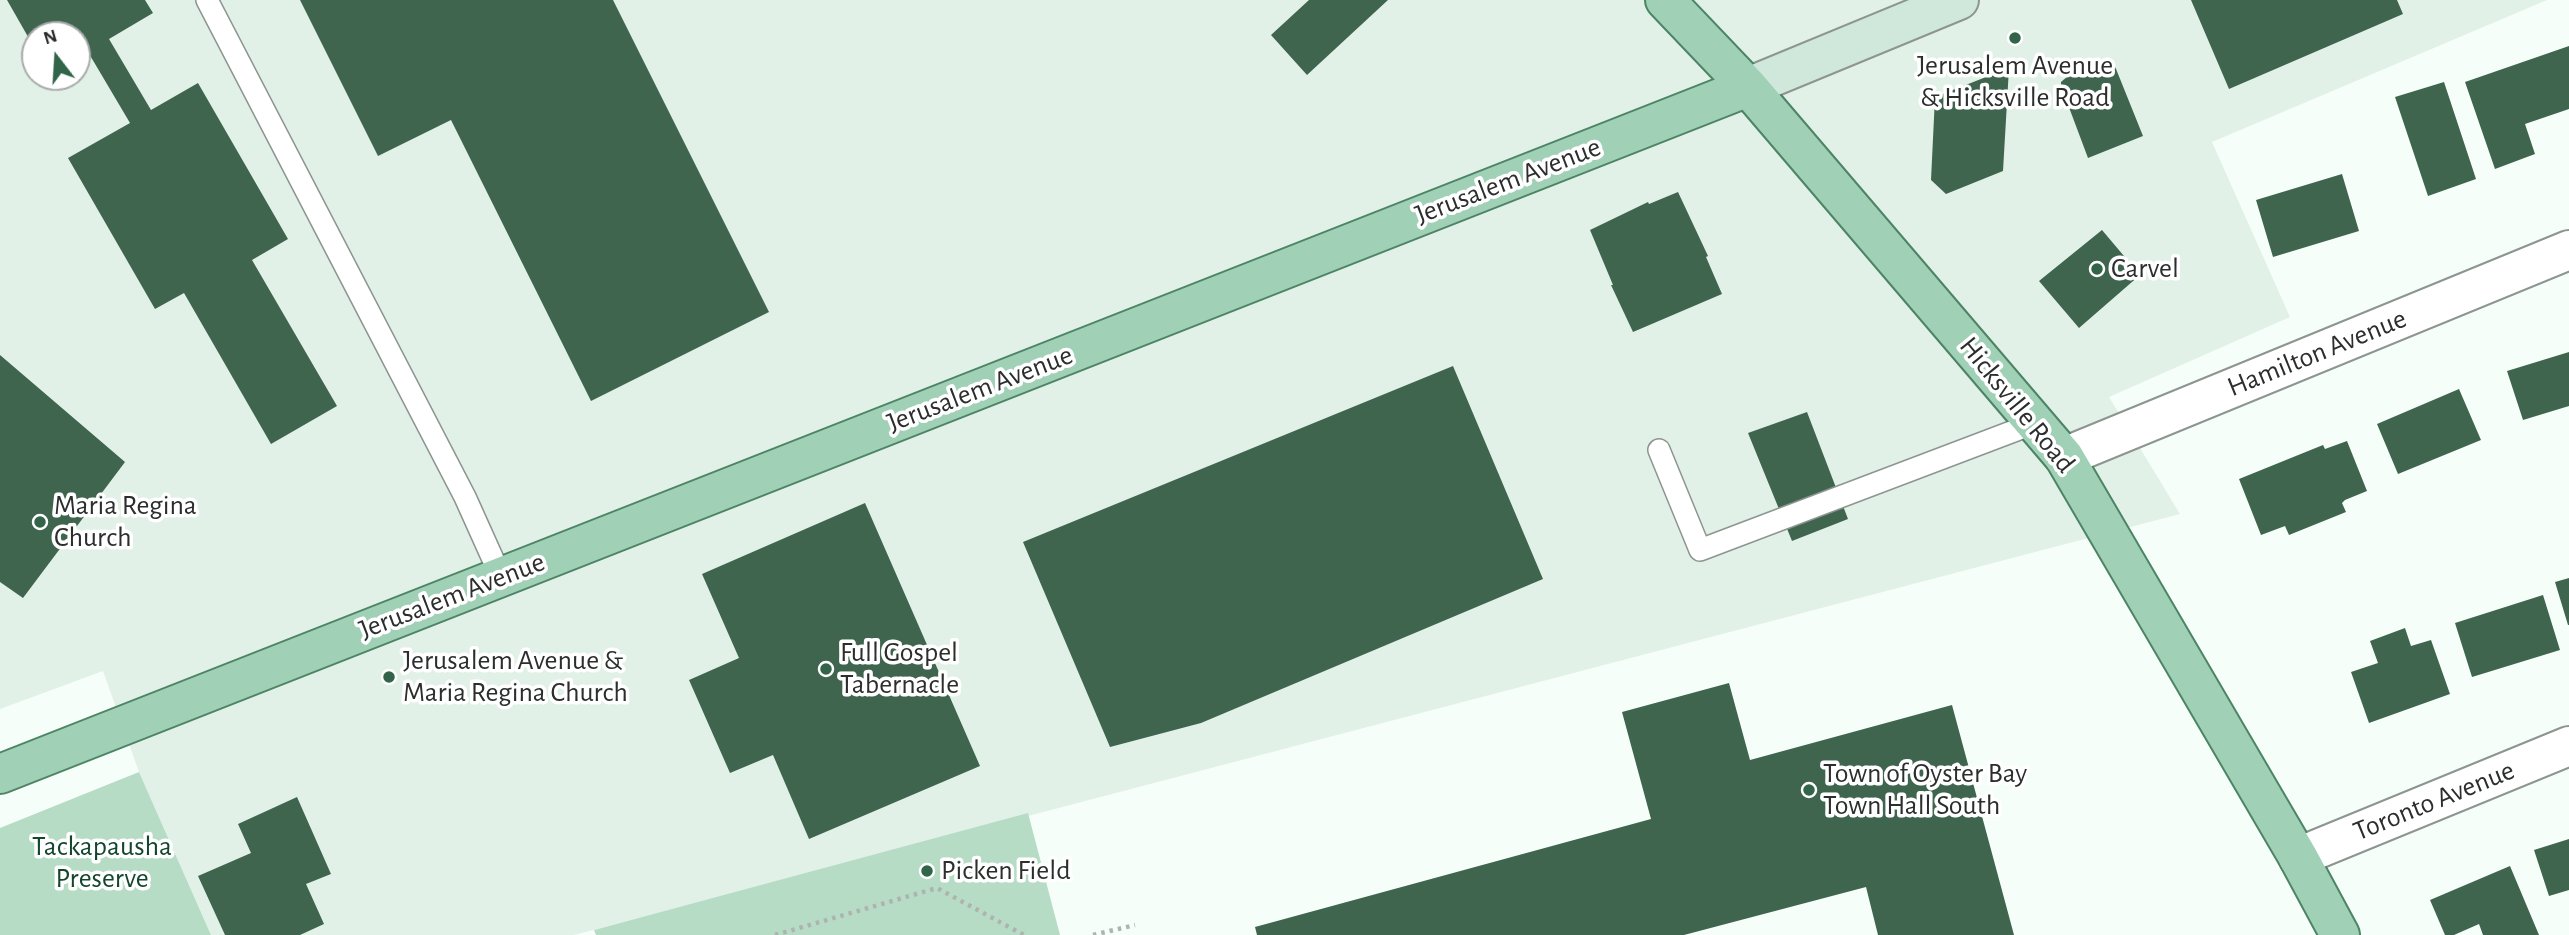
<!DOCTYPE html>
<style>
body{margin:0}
#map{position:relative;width:2569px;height:935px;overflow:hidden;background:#f5fef8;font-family:"Alegreya Sans",sans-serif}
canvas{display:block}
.north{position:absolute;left:21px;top:21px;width:70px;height:70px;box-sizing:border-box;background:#fff;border:2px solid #aaabab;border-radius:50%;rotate:343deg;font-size:19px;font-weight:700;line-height:28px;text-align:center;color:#2b2e2c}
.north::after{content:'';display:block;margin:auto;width:24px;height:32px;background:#316448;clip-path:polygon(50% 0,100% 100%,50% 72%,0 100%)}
</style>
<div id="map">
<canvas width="2569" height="935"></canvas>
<div class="north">N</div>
</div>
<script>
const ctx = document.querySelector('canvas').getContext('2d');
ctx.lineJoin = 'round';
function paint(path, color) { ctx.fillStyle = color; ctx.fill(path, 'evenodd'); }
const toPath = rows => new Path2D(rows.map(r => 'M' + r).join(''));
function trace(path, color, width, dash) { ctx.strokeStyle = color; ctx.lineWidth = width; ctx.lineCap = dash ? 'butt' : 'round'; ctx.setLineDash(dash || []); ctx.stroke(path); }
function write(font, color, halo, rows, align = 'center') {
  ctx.font = font + ' "Alegreya Sans",sans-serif'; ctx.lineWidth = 7; ctx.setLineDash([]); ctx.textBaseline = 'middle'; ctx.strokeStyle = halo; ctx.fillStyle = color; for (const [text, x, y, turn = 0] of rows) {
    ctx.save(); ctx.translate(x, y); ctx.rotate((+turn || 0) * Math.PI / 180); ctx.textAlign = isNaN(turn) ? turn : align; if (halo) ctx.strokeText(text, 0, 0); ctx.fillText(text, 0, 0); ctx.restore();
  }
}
paint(toPath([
 [0,0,2547,0,2212,142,2290,317,2109,397,2180,514,574,935,211,935,139,772,103,671,0,709],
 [35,35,77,35,77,77,35,77]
]), '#e1f1e7');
paint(toPath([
 [139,772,211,935,0,935,0,828],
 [1028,813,1060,935,596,935,594,930]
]), '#b7dcc5');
paint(toPath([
 [7,0,145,0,153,13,109,39,151,110,198,83,288,239,252,260,337,406,271,444,184,293,155,309,68,158,130,123,88,52,77,58,77,35,35,35,35,49],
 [300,0,613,0,769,312,591,401,451,120,378,156],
 [1309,0,1388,0,1307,75,1271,35],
 [2191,0,2397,0,2403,14,2229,89],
 [2569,46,2569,109,2525,124,2535,154,2495,169,2465,82],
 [2112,59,2143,136,2088,158,2061,86,2061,82,2068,76],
 [2009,68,2003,171,1946,194,1931,180,1935,97],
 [2444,82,2476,179,2428,196,2395,97],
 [2342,174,2359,231,2273,257,2256,200],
 [1678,192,1708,256,1706,257,1722,294,1633,332,1611,285,1613,285,1590,230,1648,202,1649,204],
 [2102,230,2140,275,2079,328,2039,281],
 [2569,352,2569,406,2523,420,2507,371],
 [0,355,125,462,23,598,0,582],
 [1453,366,1543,579,1201,723,1110,747,1023,542],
 [2459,389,2481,440,2398,474,2377,424],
 [1807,412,1848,519,1792,541,1748,433],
 [2347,441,2367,491,2345,500,2342,503,2346,512,2289,535,2285,526,2261,535,2239,479,2323,445,2325,449],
 [865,503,980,766,809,839,773,755,730,773,689,680,739,658,702,574],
 [2569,578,2569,625,2568,625,2555,582],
 [2543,595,2560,650,2472,677,2455,623],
 [2405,628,2411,646,2431,640,2450,694,2369,723,2351,672,2378,663,2370,641],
 [1729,683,1750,760,1952,705,2014,935,1878,935,1866,887,1684,935,1257,935,1255,927,1651,819,1622,712],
 [297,797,331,874,306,884,324,924,300,935,225,935,198,876,251,853,238,824],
 [2569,839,2569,890,2549,896,2534,850],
 [2510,866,2539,935,2483,935,2479,924,2454,935,2445,935,2430,900]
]), '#3f654f');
const lane = toPath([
 [207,0,465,497,501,577],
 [1659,450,1700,550,2035,423]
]);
const street = toPath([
 [2064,457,2569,250],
 [2298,857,2569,746]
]);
const secondary = toPath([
 [1748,87,1959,0]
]);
const primary = toPath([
 [1665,0,1748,87,2064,457,2298,857,2340,935],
 [0,774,1748,87]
]);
trace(lane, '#8d9590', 24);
trace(street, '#8d9590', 42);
trace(secondary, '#8d9590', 42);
trace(primary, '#4e8466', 42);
trace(toPath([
 [775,935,937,888,1024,935],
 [1093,935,1135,925]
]), '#adb4af', 4.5, [3.5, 5]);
trace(lane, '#fff', 21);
trace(street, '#fff', 38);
trace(secondary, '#d0e8db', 38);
trace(primary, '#a0d1b6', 38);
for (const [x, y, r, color] of [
 [2015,38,7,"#316448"],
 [2097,269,7,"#316448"],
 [40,522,7,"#316448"],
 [826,669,7,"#316448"],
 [389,677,7,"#316448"],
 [1809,790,7,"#316448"],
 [927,871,7,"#316448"]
]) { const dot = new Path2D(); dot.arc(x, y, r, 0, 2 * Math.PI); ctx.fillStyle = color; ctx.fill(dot); trace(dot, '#fff', 2.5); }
write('28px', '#2b2e2c', '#fff', [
 ["Jerusalem Avenue",2015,66,"center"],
 ["& Hicksville Road",2015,98,"center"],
 ["Carvel",2111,269],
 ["Maria Regina",54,506],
 ["Church",54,538],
 ["Full Gospel",840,653],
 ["Tabernacle",840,685],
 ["Jerusalem Avenue &",403,661],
 ["Maria Regina Church",403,693],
 ["Town of Oyster Bay",1823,774],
 ["Town Hall South",1823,806],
 ["Picken Field",941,871]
], 'left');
write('28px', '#2b2e2c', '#fff', [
 ["Jerusalem Avenue",1508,181,-21],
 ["Hamilton Avenue",2317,353,-22],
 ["Jerusalem Avenue",980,389,-21],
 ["Hicksville Road",2017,405,51],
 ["Jerusalem Avenue",452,596,-21],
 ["Toronto Avenue",2434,801,-22]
]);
write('28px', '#13462d', '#fff', [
 ["Tackapausha",102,847],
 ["Preserve",102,879]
]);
</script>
